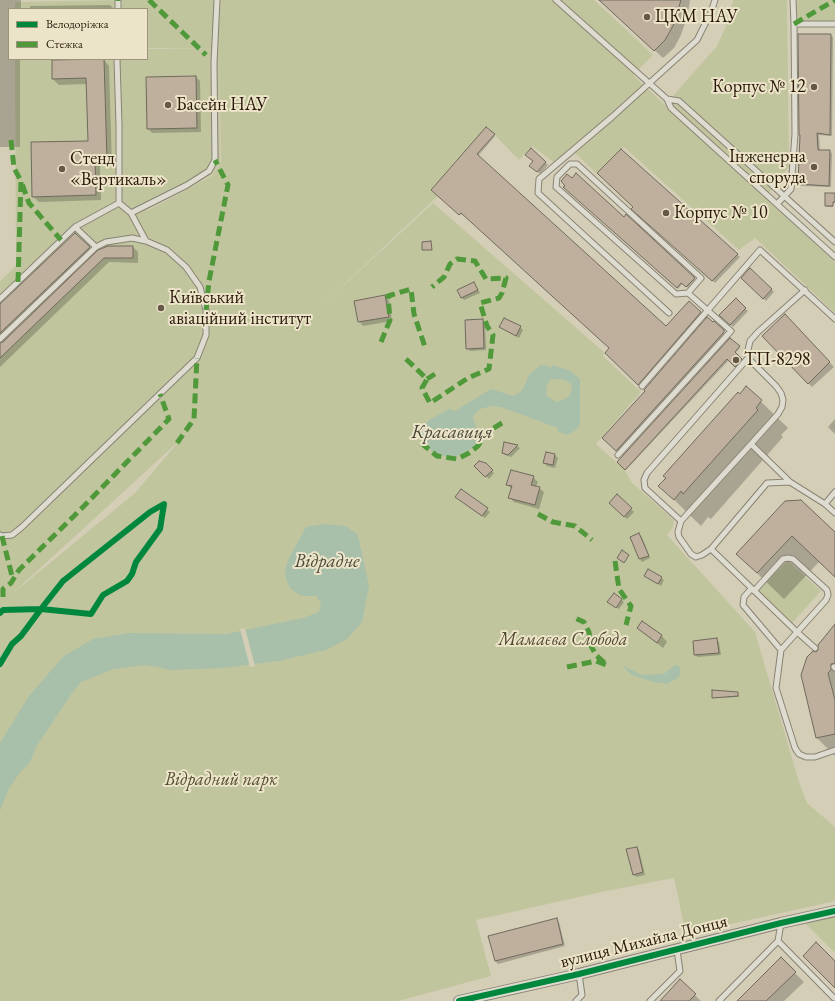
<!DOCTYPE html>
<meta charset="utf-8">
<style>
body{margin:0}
#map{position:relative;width:835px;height:1001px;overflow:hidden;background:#d4ceb7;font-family:"EB Garamond",serif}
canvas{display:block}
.legend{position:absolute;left:8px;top:8px;width:140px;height:52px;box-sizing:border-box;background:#ece4c8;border:1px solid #9e927c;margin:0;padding:5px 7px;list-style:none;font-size:12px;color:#29180a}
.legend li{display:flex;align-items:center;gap:8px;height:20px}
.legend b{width:20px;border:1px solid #9e927c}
</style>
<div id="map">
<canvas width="835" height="1001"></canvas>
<ul class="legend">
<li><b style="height:5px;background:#00873e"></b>Велодоріжка</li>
<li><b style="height:5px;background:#4f993b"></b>Стежка</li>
</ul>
</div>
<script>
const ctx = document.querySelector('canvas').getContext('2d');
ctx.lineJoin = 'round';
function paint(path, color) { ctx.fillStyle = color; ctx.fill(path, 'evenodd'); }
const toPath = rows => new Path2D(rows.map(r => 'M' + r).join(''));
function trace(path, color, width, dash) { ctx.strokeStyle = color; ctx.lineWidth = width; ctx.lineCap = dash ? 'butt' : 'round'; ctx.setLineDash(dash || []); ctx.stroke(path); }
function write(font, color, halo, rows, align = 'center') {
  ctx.font = font + ' "EB Garamond",serif'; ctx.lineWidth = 4; ctx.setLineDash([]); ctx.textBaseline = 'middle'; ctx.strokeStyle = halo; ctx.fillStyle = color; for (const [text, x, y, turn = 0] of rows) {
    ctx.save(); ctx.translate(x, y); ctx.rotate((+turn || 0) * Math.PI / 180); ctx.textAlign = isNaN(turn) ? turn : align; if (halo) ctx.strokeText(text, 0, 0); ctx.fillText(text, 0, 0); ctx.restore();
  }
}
paint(toPath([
 [121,0,121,9,15,9,15,2],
 [122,0,594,0,653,55,633,75,665,105,717,46,728,22,733,0,787,0,789,167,765,198,835,262,835,313,755,238,739,250,624,147,596,173,575,153,559,166,532,146,519,160,487,127,431,190,438,196,318,309,433,203,605,353,603,356,641,392,596,444,625,470,631,482,674,520,672,529,667,535,755,632,799,782,807,803,835,827,835,901,686,934,674,878,606,891,476,920,491,976,398,1001,0,1001,0,281,16,266,15,59,147,59,147,49,214,49,147,48,147,9,122,9],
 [219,49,221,161,213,175,147,211,145,221,147,210,213,174,220,161],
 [180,440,135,493,12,594],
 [793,0,835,0,835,24,794,24],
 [788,561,821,591,792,623,758,590],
 [835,915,835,953,803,921]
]), '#c1c59e');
paint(toPath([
 [541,365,549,366,550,369,553,365,569,370,580,379,580,424,576,430,568,435,558,432,558,428,501,407,492,406,480,409,473,416,478,439,476,445,466,452,453,457,437,455,426,446,417,433,429,420,449,409,455,411,491,389,513,396,519,393,523,389,529,375],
 [551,379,565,380,571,384,572,390,569,396,563,400,556,402,550,398,546,395,547,385],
 [324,524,346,526,358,535,369,586,362,622,347,639,326,650,278,661,223,668,171,670,146,665,114,669,81,682,72,693,36,747,29,764,22,770,9,788,0,811,0,743,29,696,64,656,93,639,129,633,226,634,303,618,319,612,321,603,316,596,301,596,291,589,287,582,285,572,288,560,306,527],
 [622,665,642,675,664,674,675,665,679,666,681,672,678,678,667,684,654,682,632,675]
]), '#a8bfaa');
paint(toPath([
 [245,628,255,666,250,667,240,629]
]), '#d4ceb7');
paint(toPath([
 [0,0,21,0,21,9,9,9,9,59,20,59,20,147,0,147],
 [601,0,690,0,687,17,681,35,674,48,663,58],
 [110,5,114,9,30,9,30,6],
 [830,35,833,37,832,136,819,135,820,151,830,151,832,154,831,187,801,186,799,184],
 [104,60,109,66,112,166,100,166,101,200,39,202,33,196,89,142,87,84,59,85,53,79],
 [196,77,200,81,201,132,152,133,148,128],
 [487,129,495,136,478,156,666,328,689,302,701,314,640,385,606,353,611,348,462,213,461,215,433,190],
 [531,149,548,165,540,174,531,166,534,161],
 [621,150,740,257,715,283,635,211],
 [565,187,624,218,626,216,695,279,688,288,683,283,678,289],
 [835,194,835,203,833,203,833,207,827,207,826,206],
 [75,234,94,253,1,343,3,343,99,251,133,247,138,252,138,263,109,262,0,367,0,306],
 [750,269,774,292,766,301,742,278],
 [474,283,480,293,464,300,461,297],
 [385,296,389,301,392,321,363,326,359,321],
 [736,299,748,311,733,327,721,315],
 [785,316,834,367,812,387,763,336],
 [482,320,485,323,486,350,470,351,467,348],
 [500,327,520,327,523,330,519,338],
 [724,331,725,334,618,451,603,438],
 [730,339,740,348,735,353,742,360,737,367,729,360,626,470,618,462],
 [747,388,788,428,781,435,783,437,711,519,708,517,701,526,660,486],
 [835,419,835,434,828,427],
 [505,443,517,446,520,448,511,457,505,455,503,453],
 [546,453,555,455,558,458,555,468,547,466,544,463],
 [485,464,494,473,489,479,476,466],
 [533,477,538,482,536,487,539,488,544,492,539,509,514,502,510,498,512,489,507,485],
 [461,490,490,512,485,518,459,499],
 [617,496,634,512,627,519,610,503],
 [786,502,835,534,835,577,819,562,784,599,737,554],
 [639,534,642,537,650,558,642,562,640,559,631,537],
 [648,578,661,578,664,580,661,586],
 [621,599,624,602,619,609,611,604],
 [642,622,662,636,667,642,663,648,638,628],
 [835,626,835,756,817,738,802,675],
 [717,639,719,642,721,655,698,657,695,655],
 [738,693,739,697,714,698,713,697],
 [637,848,639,850,645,875,636,877,634,874],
 [556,919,559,922,565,946,498,964,495,961,489,937],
 [781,959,804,982,784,1001,738,1001],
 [680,981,701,1001,661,1001]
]), '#0003');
const building = toPath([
 [599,0,681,0,673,26,665,40,654,51,599,0],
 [798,34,831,34,830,135,817,133,818,150,830,150,829,186,798,184,800,135,799,135,798,34],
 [104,59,107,160,95,161,96,195,32,197,31,142,88,141,86,78,52,79,52,60,104,59],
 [196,76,197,128,147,129,146,77,196,76],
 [486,127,495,134,477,154,666,326,689,301,701,312,638,385,605,353,609,348,461,213,459,215,431,190,486,127],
 [531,148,546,162,537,172,529,166,533,161,525,155,531,148],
 [621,149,738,254,712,281,631,209,633,207,597,173,621,149],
 [576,173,624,217,626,214,695,278,686,287,681,283,677,288,563,187,565,186,561,181,567,174,572,178,576,173],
 [825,193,835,193,835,202,833,202,833,206,825,206,825,193],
 [75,233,90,247,0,333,0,304,75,233],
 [431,241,432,250,422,250,422,242,431,241],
 [108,246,133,246,133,258,104,258,0,358,0,343,3,342,98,250,108,246],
 [750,268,772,289,763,299,741,278,750,268],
 [474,282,478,290,461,298,457,290,474,282],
 [385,295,389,317,358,322,354,301,385,295],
 [736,298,746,308,730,325,719,315,736,298],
 [785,314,830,362,808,384,762,336,785,314],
 [707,317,713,322,714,321,724,330,724,332,616,451,602,438,645,391,644,390,707,317],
 [504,318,521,326,516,336,499,327,504,318],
 [483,319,484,348,466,349,465,320,483,319],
 [730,338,740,346,735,352,742,359,735,367,727,359,625,470,617,462,730,338],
 [746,386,762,400,756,408,758,410,683,494,681,491,674,500,658,486,666,478,663,476,738,392,740,394,746,386],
 [504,442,518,445,508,455,502,453,504,442],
 [546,452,555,454,553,465,543,463,546,452],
 [479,461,486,463,493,470,485,477,474,466,479,461],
 [511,470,534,476,531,485,540,487,535,505,508,498,512,486,506,485,511,470],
 [461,489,488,508,482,516,455,497,461,489],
 [617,494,632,508,624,517,609,503,617,494],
 [801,500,835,532,835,577,792,536,757,573,736,554,785,501,801,500],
 [639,533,649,556,639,559,630,537,639,533],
 [622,550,629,555,624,563,617,558,622,550],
 [648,569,662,577,658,584,644,576,648,569],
 [614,593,622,599,616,608,607,602,614,593],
 [642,621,662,635,657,643,637,628,642,621],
 [835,624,835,663,831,664,831,670,828,673,835,700,835,734,816,738,801,675,807,657,813,651,816,652,818,650,818,645,835,624],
 [717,638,719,653,694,655,693,641,717,638],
 [712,690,738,692,738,696,712,698,712,690],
 [637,847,643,872,633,875,626,849,637,847],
 [557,918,563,944,495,961,488,936,557,918],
 [816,942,835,961,835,988,803,956,816,942],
 [781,957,796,972,766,1001,737,1001,781,957],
 [680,979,696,994,689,1001,660,1001,680,979]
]);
paint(building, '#bfb09e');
trace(building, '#706a5d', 1);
const lane = toPath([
 [556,0,667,99,671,108,835,257],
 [793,0,794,24],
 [118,9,118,1],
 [117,59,119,125,119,203,131,213,187,185,209,171,215,160,214,63,217,0],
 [667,99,679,101,835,242],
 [777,204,791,189,795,134,794,24,835,24],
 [131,213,146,241],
 [75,227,119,203],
 [0,299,75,227,96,247],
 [669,313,538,193,539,179,612,117,697,40,711,12,715,0],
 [0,339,96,247,106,242,132,238,146,241,167,250,186,267,200,287,206,310,206,335,197,358,22,527,12,535,2,536,0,535],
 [748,358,748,350,750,341,758,332,805,290],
 [642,386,760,250,835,319],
 [618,455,731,331,688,293,676,294,556,187,557,177,570,164,577,164,701,278,688,293],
 [790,482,767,483,711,549,702,555,696,557,691,554,679,537,678,532,681,521,751,444,790,482,825,504,835,513],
 [825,504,835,492],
 [681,521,645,488,644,480,647,473,748,358,776,386,781,393,783,400,782,407,778,414,751,444],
 [711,549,797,632,815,648],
 [751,589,744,597,743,605,781,650],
 [754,591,783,559,788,558,793,559,827,590,828,595,826,600,781,650,776,688,795,748,799,754,806,757,815,757,835,750],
 [834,667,835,668],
 [778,941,834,998],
 [576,1001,582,995,579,974],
 [650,1001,680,971,677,950],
 [719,1001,778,941,781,923]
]);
const street = toPath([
 [459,1001,579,974,781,923,835,911]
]);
trace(lane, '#898374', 7);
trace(street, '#898374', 12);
trace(lane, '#dedcd0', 5);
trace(street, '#dedcd0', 10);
trace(toPath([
 [118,0,118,1],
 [149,0,206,55],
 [794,24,835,0],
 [11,140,14,168,21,181],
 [18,282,21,181,29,203,61,240],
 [206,310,209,281,228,185,215,160],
 [381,342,390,320,388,296,411,289,414,314,425,347],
 [406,359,427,379,422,388,430,403,468,378,489,369,493,335,487,326,480,303,499,298,502,293,506,278,486,279,475,261,457,259,450,264,444,277,432,287],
 [427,379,435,374],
 [177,443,194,419,197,358],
 [421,443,437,456,457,459,469,453,478,446,487,432,502,423],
 [538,514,553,522,575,526,592,540],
 [2,536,13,580],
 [615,561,619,589,631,606,626,625],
 [3,597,3,589,11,583,19,570,81,509,169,419,160,394],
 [567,667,596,661,607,665,596,655,591,646,589,632,584,622,575,618]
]), '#4f993b', 5, [10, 5]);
trace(toPath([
 [0,613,3,610,41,609,91,614,103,595,127,581,132,574,136,562,160,529,164,504,150,512,63,581,41,609,21,636,12,644,0,664],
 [459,1001,579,974,781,923,835,911]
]), '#00873e', 6);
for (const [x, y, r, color] of [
 [647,17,4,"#655847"],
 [814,87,4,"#655847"],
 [168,105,4,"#655847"],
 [814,167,4,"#655847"],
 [62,169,4,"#655847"],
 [666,213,4,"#655847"],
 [161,308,4,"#655847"],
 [736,360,4,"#655847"]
]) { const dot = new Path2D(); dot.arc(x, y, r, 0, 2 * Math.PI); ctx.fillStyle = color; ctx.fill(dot); trace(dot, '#ece4c8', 1.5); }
write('18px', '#29180a', '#ece4c8', [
 ["ЦКМ НАУ",655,17],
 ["Корпус № 12",806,87,"right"],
 ["Басейн НАУ",176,105],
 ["Інженерна",806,157,"right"],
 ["споруда",806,178,"right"],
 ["Стенд",70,159],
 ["«Вертикаль»",70,180],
 ["Корпус № 10",674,213],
 ["Київський",169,298],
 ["авіаційний інститут",169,319],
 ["ТП-8298",744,360]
], 'left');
write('italic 18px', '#524a30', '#ece4c8', [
 ["Мамаєва Слобода",563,640],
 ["Відрадний парк",221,780]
]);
write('18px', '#29180a', '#ece4c8', [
 ["вулиця Михайла Донця",644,942,-14]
]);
write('italic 19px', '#494838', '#ece4c8', [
 ["Красавиця",452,433],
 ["Відрадне",327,562]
]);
</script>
